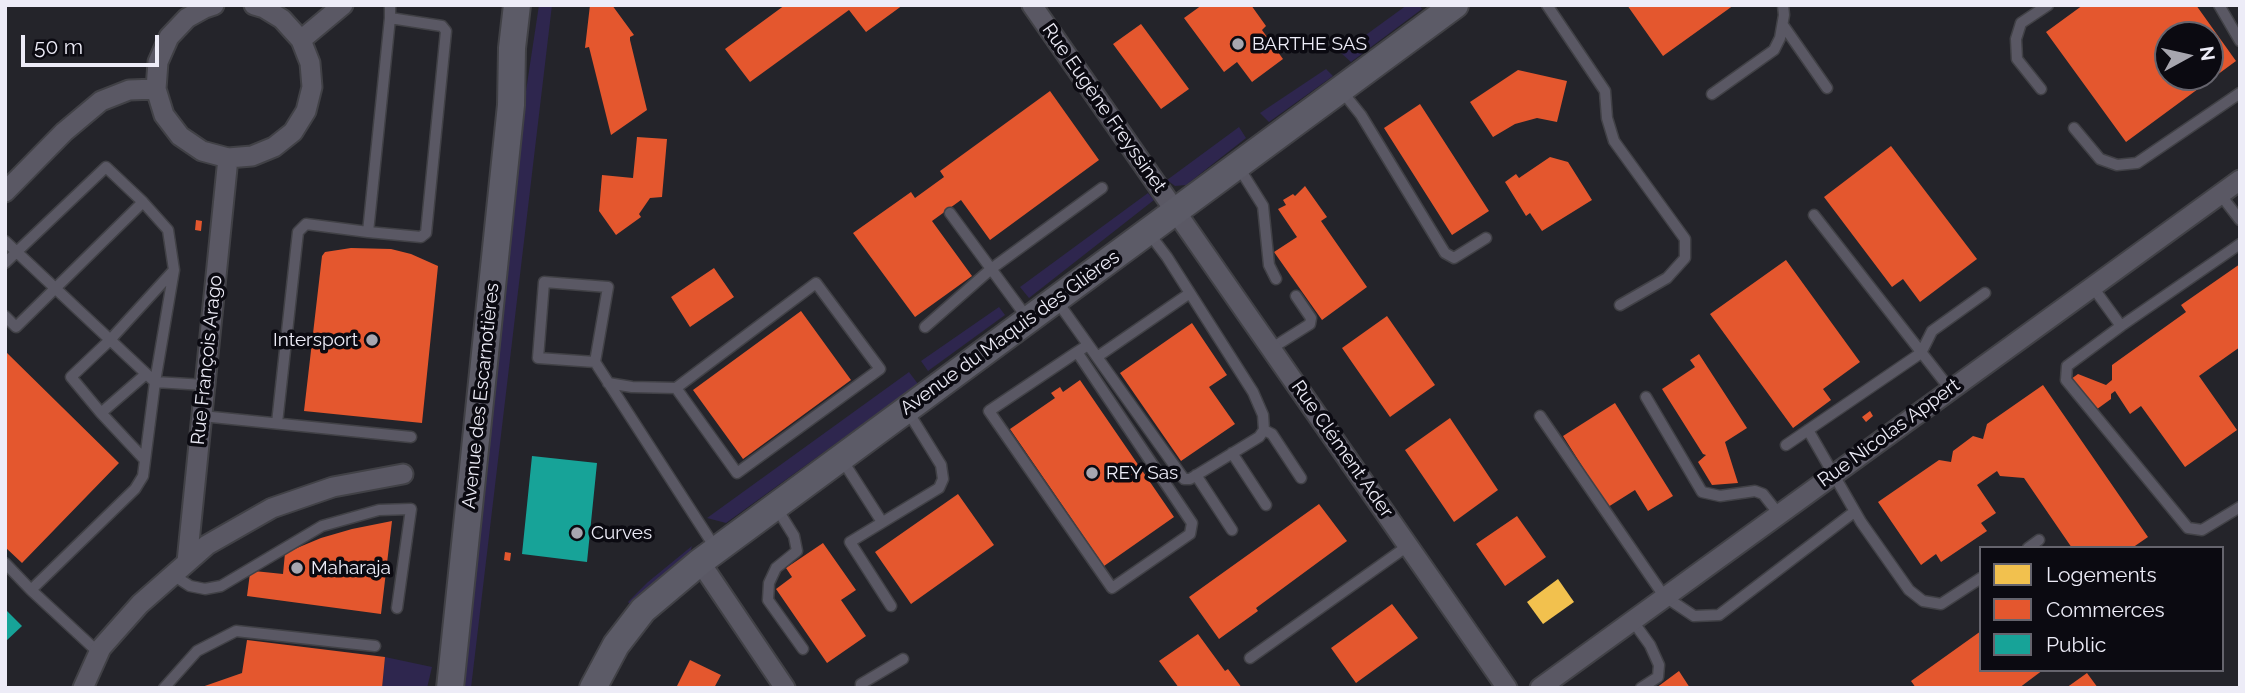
<!DOCTYPE html>
<meta charset="utf-8">
<style>
body{margin:0}
#map{position:relative;width:2245px;height:693px;overflow:hidden;background:#24242a;font-family:Raleway,sans-serif}
canvas{display:block}
.frame{position:absolute;inset:0;border:7px solid #edecf7;pointer-events:none}
.legend{position:absolute;left:1979px;top:546px;width:245px;height:126px;box-sizing:border-box;background:#0b0a11;border:2px solid #65646d;margin:0;padding:9px 12px;list-style:none;font-size:21px;color:#edecf7}
.legend li{display:flex;align-items:center;gap:14px;height:35px}
.legend b{width:35px;border:2px solid #65646d}
.north{position:absolute;left:2154px;top:21px;width:70px;height:70px;box-sizing:border-box;background:#0b0a11;border:2px solid #65646d;border-radius:50%;rotate:82deg;font-size:19px;font-weight:700;line-height:28px;text-align:center;color:#edecf7}
.north::after{content:'';display:block;margin:auto;width:24px;height:32px;background:#a7a6af;clip-path:polygon(50% 0,100% 100%,50% 72%,0 100%)}
.scale{position:absolute;left:21px;top:35px;width:138px;height:32px;box-sizing:border-box;border:4px solid #edecf7;border-top:0;padding-left:9px;font-size:21px;line-height:24px;white-space:nowrap;color:#edecf7;-webkit-text-stroke:5px #0b0a11;paint-order:stroke}
</style>
<div id="map">
<canvas width="2245" height="693"></canvas>
<div class="frame"></div>
<ul class="legend">
<li><b style="height:19px;background:#f2c14e"></b>Logements</li>
<li><b style="height:19px;background:#e4572e"></b>Commerces</li>
<li><b style="height:19px;background:#17a398"></b>Public</li>
</ul>
<div class="north">N</div>
<div class="scale">50 m</div>
</div>
<script>
const ctx = document.querySelector('canvas').getContext('2d');
ctx.lineJoin = 'round';
function paint(path, color) { ctx.fillStyle = color; ctx.fill(path, 'evenodd'); }
const toPath = rows => new Path2D(rows.map(r => 'M' + r).join(''));
function trace(path, color, width, dash) { ctx.strokeStyle = color; ctx.lineWidth = width; ctx.lineCap = dash ? 'butt' : 'round'; ctx.setLineDash(dash || []); ctx.stroke(path); }
function write(font, color, halo, rows, align = 'center') {
  ctx.font = font + ' Raleway,sans-serif'; ctx.lineWidth = 7; ctx.setLineDash([]); ctx.textBaseline = 'middle'; ctx.strokeStyle = halo; ctx.fillStyle = color; for (const [text, x, y, turn = 0] of rows) {
    ctx.save(); ctx.translate(x, y); ctx.rotate((+turn || 0) * Math.PI / 180); ctx.textAlign = isNaN(turn) ? turn : align; if (halo) ctx.strokeText(text, 0, 0); ctx.fillText(text, 0, 0); ctx.restore();
  }
}
paint(toPath([
 [539,5,552,5,471,688,465,688,466,638,524,104],
 [1407,5,1419,5,1422,9,1351,62,1341,53],
 [1326,69,1333,76,1269,122,1260,113],
 [1239,127,1246,138,1186,185,1175,186,1167,180],
 [1148,193,1154,200,1029,298,1020,287],
 [999,307,1005,315,928,371,921,361],
 [909,372,918,384,726,523,707,518],
 [692,546,689,556,632,607,628,602,648,582],
 [385,657,432,667,427,688,382,688]
]), '#2e264e');
paint(toPath([
 [1558,579,1574,602,1543,624,1527,602]
]), '#f2c14e');
paint(toPath([
 [590,5,612,5,634,35,630,37,630,40,647,110,611,135,589,47,585,48],
 [785,5,903,5,866,32,849,10,750,82,725,49],
 [1202,5,1251,5,1266,26,1262,30,1283,59,1252,82,1237,62,1224,72,1184,18],
 [1627,5,1734,5,1663,56],
 [2083,5,2196,5,2236,61,2126,142,2046,32],
 [2168,35,2210,35,2210,77,2168,77],
 [1141,24,1189,89,1161,109,1113,44],
 [1518,70,1567,81,1557,122,1537,118,1515,124,1493,137,1470,102],
 [1050,91,1099,160,990,240,961,200,932,221,972,276,915,317,853,233,911,192,915,198,944,177,940,171],
 [1420,104,1489,211,1452,235,1384,128],
 [637,137,667,139,662,197,650,198,639,214,641,217,616,235,599,211,602,175,633,178],
 [1891,146,1977,259,1920,302,1903,279,1892,287,1824,197],
 [1550,157,1568,162,1592,200,1542,231,1530,213,1526,216,1505,182,1516,174,1519,178],
 [1305,186,1327,217,1321,221,1367,287,1322,320,1274,252,1297,237,1278,209,1286,205,1283,200,1293,194,1295,196],
 [196,220,202,221,201,231,195,230],
 [351,248,391,249,411,254,438,266,422,423,304,411,322,256,325,252],
 [1786,260,1860,362,1823,389,1831,400,1793,428,1710,314],
 [2240,264,2240,347,2199,376,2237,430,2185,467,2141,406,2130,414,2115,391,2111,394,2111,399,2093,412,2071,379,2078,374,2106,385,2112,380,2112,365,2186,312,2181,305],
 [714,268,734,297,690,327,671,297],
 [801,311,851,380,743,459,693,390],
 [1387,316,1435,385,1390,417,1342,348],
 [1192,323,1227,375,1209,387,1235,424,1181,461,1120,373],
 [5,351,119,463,22,563,5,547],
 [1699,354,1747,428,1725,442,1738,483,1712,485,1698,462,1706,455,1703,454,1662,389,1695,367,1690,360],
 [1080,380,1174,517,1104,566,1010,429,1055,398,1051,393,1060,387,1063,392],
 [2043,385,2148,537,2132,548,2072,548,2024,478,2000,476,1997,471,1977,485,1996,513,1981,523,1987,531,1941,562,1936,554,1921,565,1878,502,1939,460,1951,462,1953,451,1973,436,1983,439,1987,424],
 [1615,403,1673,496,1648,511,1635,490,1608,507,1563,436],
 [1870,411,1873,416,1866,422,1862,417],
 [1450,418,1498,490,1454,522,1405,450],
 [958,494,994,545,911,604,875,552],
 [1319,504,1347,541,1256,608,1258,611,1219,639,1189,597],
 [1517,516,1546,557,1505,586,1476,544],
 [392,521,381,614,247,596,250,573,254,571,283,574,285,553,321,538,352,529],
 [823,543,856,590,841,600,866,636,827,663,776,589,792,577,786,568],
 [505,552,511,553,510,561,504,560],
 [1392,604,1418,638,1356,683,1331,648],
 [1981,631,1981,670,2043,670,2019,688,1916,688,1911,681],
 [1198,634,1225,671,1228,669,1242,688,1179,688,1159,661],
 [247,640,385,657,382,688,199,688,242,673],
 [690,660,721,675,714,688,676,688],
 [1679,671,1690,688,1656,688],
 [2087,673,2098,688,2066,688]
]), '#e4572e');
paint(toPath([
 [532,456,597,463,587,562,522,554],
 [5,609,22,626,5,642]
]), '#17a398');
const service = toPath([
 [390,5,390,18],
 [1547,5,1605,91,1607,118,1614,141,1685,239,1685,258,1667,278,1620,305],
 [2219,5,2240,41],
 [1783,25,1827,88],
 [2041,89,2017,59,2016,39,2021,23,2048,5],
 [1341,90,1361,115,1445,253,1454,258,1486,238],
 [1712,94,1774,50,1780,38,1784,15,1783,5],
 [2074,128,2100,159,2117,165,2137,163,2240,93],
 [1238,166,1263,206,1269,265,1276,279],
 [2220,194,2240,220],
 [950,213,1028,319],
 [1814,215,1950,389],
 [5,241,155,382,205,385],
 [5,263,106,167,143,202,168,230,174,270,110,340,71,377,101,413,146,374],
 [2092,286,2121,326,2240,244],
 [1057,301,1184,479,1190,479,1259,437,1264,430,1263,415,1253,392,1167,257,1148,232],
 [5,316,16,327,143,202],
 [2121,326,2067,366,2066,380,2188,528,2202,530,2240,507],
 [925,327,991,269,1102,188],
 [1272,348,1310,324,1311,318,1296,296],
 [1077,352,1192,523,1190,534,1112,588,989,411,1077,352,1088,345],
 [1097,357,1190,293],
 [595,362,608,287,544,282,538,358,595,362,716,549],
 [608,383,632,387,676,388,737,473,880,369,816,283,676,388],
 [1646,397,1702,492,1720,496,1755,491,1763,494,1778,513],
 [101,413,145,460],
 [202,416,411,437],
 [1540,416,1664,596,1694,616,1719,615,1854,512],
 [277,423,298,232,306,224,368,232,421,237,426,233,446,31,442,26,390,18,368,232],
 [1264,430,1272,434,1301,478],
 [1808,430,1861,522,1909,590,1923,601,1941,604,1981,578],
 [1786,445,1921,353,1932,331,1985,293],
 [1232,453,1266,505],
 [841,458,882,522],
 [1196,475,1232,530],
 [776,507,794,536,797,551,776,568,769,583,768,600,803,649],
 [2028,548,2039,540],
 [5,563,31,590],
 [173,575,190,586,205,589,221,586,322,526,379,510,411,509,397,608],
 [891,606,850,542,939,488,943,479,941,465,907,410],
 [1632,620,1650,645,1659,665,1658,677,1641,688],
 [99,653,31,590,135,489,143,476,155,382,174,270],
 [1250,658,1409,545],
 [164,688,197,651,236,631,375,646],
 [861,688,861,684,903,659]
]);
const minor = toPath([
 [214,5,205,8,187,18,169,37,158,62,156,89,164,115,180,136,202,151,228,158,252,156,274,147,293,132,306,111,312,87,310,63,301,40,282,19,264,8,254,5],
 [1032,5,1507,688],
 [301,40,343,5],
 [5,192,64,132,101,101,129,90,156,89],
 [187,562,228,158],
 [700,562,785,688],
 [83,688,101,648,140,604,207,545,272,508,333,487,403,474],
 [1540,688,2240,180]
]);
const secondary = toPath([
 [450,688,511,105,512,48,517,5],
 [593,688,616,645,643,610,700,562,1455,5]
]);
trace(service, '#414146', 13);
trace(minor, '#414146', 23);
trace(secondary, '#414146', 30);
trace(service, '#5a5864', 10);
trace(minor, '#5a5864', 19);
trace(secondary, '#5c5b67', 26);
for (const [x, y, r, color] of [
 [1238,44,7,"#a7a6af"],
 [372,340,7,"#a7a6af"],
 [1092,473,7,"#a7a6af"],
 [577,533,7,"#a7a6af"],
 [297,568,7,"#a7a6af"]
]) { const dot = new Path2D(); dot.arc(x, y, r, 0, 2 * Math.PI); ctx.fillStyle = color; ctx.fill(dot); trace(dot, '#0b0a11', 2.5); }
write('19px', '#edecf7', '#0b0a11', [
 ["BARTHE SAS",1252,44],
 ["Intersport",358,340,"right"],
 ["REY Sas",1106,473],
 ["Curves",591,533],
 ["Maharaja",311,568]
], 'left');
write('19px', '#edecf7', '#0b0a11', [
 ["Rue Eugène Freyssinet",1104,108,55],
 ["Avenue du Maquis des Glières",1010,333,-36],
 ["Rue François Arago",207,360,-84],
 ["Avenue des Escarnotières",481,396,-84],
 ["Rue Nicolas Appert",1889,433,-36],
 ["Rue Clément Ader",1342,449,55]
]);
</script>
